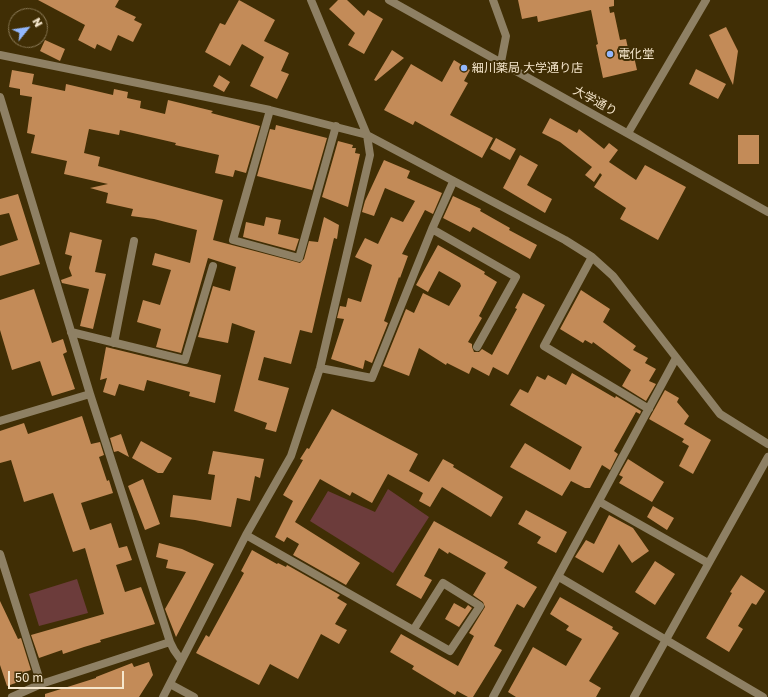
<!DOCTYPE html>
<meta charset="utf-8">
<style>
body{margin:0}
#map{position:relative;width:768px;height:697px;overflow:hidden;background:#402e05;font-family:"Golos Text",sans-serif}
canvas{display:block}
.north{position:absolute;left:8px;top:8px;width:40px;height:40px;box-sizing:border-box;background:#402e05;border:1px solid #897855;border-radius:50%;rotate:60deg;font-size:11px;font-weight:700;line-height:16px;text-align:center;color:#f6e7cd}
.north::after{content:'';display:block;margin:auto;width:14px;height:18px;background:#92b7fd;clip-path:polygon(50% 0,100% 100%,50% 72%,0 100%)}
.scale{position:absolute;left:8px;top:671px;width:116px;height:18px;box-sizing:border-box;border:2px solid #f6e7cd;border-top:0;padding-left:5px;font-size:12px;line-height:14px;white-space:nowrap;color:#f6e7cd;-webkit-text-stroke:3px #402e05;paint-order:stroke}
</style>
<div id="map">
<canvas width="768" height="697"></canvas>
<div class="north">N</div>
<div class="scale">50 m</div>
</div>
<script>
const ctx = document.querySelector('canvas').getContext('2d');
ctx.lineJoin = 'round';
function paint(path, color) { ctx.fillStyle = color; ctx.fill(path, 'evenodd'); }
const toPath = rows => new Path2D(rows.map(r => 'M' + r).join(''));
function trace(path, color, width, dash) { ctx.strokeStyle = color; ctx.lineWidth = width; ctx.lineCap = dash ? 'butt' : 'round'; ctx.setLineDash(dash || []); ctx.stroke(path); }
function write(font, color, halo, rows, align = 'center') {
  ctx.font = font + ' "Golos Text","Noto Sans JP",sans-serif'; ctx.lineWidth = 4; ctx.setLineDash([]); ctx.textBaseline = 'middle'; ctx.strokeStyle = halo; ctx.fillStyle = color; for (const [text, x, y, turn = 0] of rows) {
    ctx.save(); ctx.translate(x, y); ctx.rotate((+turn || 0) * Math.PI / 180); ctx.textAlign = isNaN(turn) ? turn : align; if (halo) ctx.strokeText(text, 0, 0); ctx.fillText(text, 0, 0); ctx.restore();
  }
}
paint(toPath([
 [388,489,429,517,393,573,310,521,328,491,375,512],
 [77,579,88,613,39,626,29,594]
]), '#6c3c3b');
paint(toPath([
 [38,0,119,0,115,7,136,17,134,20,142,24,133,42,118,35,111,51,97,44,95,49,78,40,85,25],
 [239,0,275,20,264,41,289,53,281,71,289,74,277,99,250,86,264,57,242,44,230,66,205,52,220,23,225,25],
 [338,0,347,0,364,16,368,10,383,19,364,54,348,45,355,33,329,9],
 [518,0,614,0,614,6,609,7,610,13,614,12,620,40,626,39,629,53,633,52,637,70,603,78,596,45,598,44,591,10,538,22,537,16,522,19],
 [726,27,738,51,733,85,709,35],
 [45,40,65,49,60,61,40,51],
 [392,50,404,58,376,81,374,80],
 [454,60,470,70,464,81,468,83,450,115,493,138,482,158,415,121,413,125,384,110,411,64,442,82],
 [696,69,726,84,718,99,689,84],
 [12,70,34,74,32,84,65,91,66,84,113,95,114,89,128,92,127,98,141,101,140,108,165,114,168,100,213,111,211,113,260,126,246,173,235,170,233,177,215,173,219,155,175,145,176,143,120,130,119,135,89,129,84,153,100,157,98,166,223,200,213,240,300,263,304,259,309,241,318,242,324,217,339,225,337,239,334,238,312,333,300,330,291,364,264,357,258,380,289,388,276,432,265,429,267,423,234,411,255,331,232,323,228,343,198,337,213,286,230,291,236,267,208,258,181,353,156,347,161,329,137,322,143,300,160,305,171,270,152,265,155,253,190,263,197,230,154,219,131,216,133,209,106,203,108,193,90,188,108,184,64,174,67,161,31,153,35,135,27,133,32,97,20,95,20,89,9,87],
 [219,75,230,82,224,92,213,86],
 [550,118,577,133,579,129,604,149,609,143,618,150,609,162,636,180,645,165,686,187,658,240,620,219,626,208,594,187,602,175,600,173,594,182,585,175,592,167,560,142,542,133],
 [276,125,327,138,312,190,257,176,270,129,275,130],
 [738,135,759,135,759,164,738,164],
 [496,138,516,149,510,160,490,149],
 [338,141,353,145,352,148,356,148,355,153,360,154,348,207,322,197],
 [520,155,538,165,527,185,552,199,545,213,503,188],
 [384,160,410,171,407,178,442,193,433,214,425,210,402,254,408,256,400,278,399,277,384,321,388,323,372,363,365,360,363,369,331,359,344,319,337,318,340,306,346,307,348,298,361,302,372,265,355,257,365,238,378,244,391,217,403,222,415,201,385,188,374,216,362,212,365,201],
 [18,194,40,264,0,276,0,246,18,240,9,213,0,215,0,199],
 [453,196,481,209,480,211,510,228,509,230,537,245,530,259,473,227,470,232,443,218],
 [266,217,281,220,278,234,299,239,295,251,243,237,246,222,264,226],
 [70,232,102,240,95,272,106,274,93,329,80,326,89,289,62,283,61,280,72,276,69,268,72,256,65,254],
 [438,245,485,272,484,274,497,282,479,316,482,318,468,342,472,344,472,347,474,352,479,352,482,349,492,355,517,309,515,308,523,293,545,305,508,375,493,367,489,376,472,367,469,374,447,363,446,365,419,348,409,376,383,366,406,309,414,313,423,293,449,306,461,286,460,283,439,271,428,292,416,285],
 [34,289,52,343,63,339,67,352,63,354,75,389,52,396,40,361,12,370,0,330,0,300],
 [581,290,610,309,603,322,636,346,633,350,648,358,645,363,656,369,649,381,656,384,646,401,622,386,631,370,593,342,592,344,585,340,583,343,560,329],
 [106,347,221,375,215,403,189,396,190,392,147,380,144,391,119,384,115,396,103,392,107,378,100,380],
 [572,373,615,398,616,396,641,411,640,414,636,412,614,451,618,454,610,470,602,465,590,488,585,488,571,481,562,496,510,467,525,443,570,470,582,447,510,405,520,389,528,393,537,376,545,380,548,375,566,385],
 [665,390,679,398,677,402,689,416,684,424,711,440,693,474,679,466,689,446,682,442,684,439,649,419],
 [332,409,418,454,409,471,429,482,443,459,454,465,453,467,503,497,491,517,442,487,430,507,419,501,423,493,388,474,372,503,352,492,350,496,320,479,295,522,360,563,346,585,293,555,299,544,287,537,284,542,275,537,293,501,283,495,303,460,300,459,307,448,309,449],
 [82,416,91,444,100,442,104,455,99,457,107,481,109,480,113,493,81,503,90,530,111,523,119,548,127,546,132,560,116,565,125,592,141,587,155,624,100,640,101,642,84,647,63,654,62,650,39,658,31,635,104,614,85,548,73,552,53,493,24,502,11,460,0,463,0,431,24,423,28,434],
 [121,434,129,457,118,451,114,452,110,438],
 [141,441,172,458,163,473,158,473,132,458],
 [213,451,264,459,260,478,255,476,250,501,237,498,231,527,195,520,170,517,173,495,211,500,215,475,208,474],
 [628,459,664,482,652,502,619,483,623,477,619,475],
 [143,479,160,524,145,530,128,486],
 [653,506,674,518,667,530,647,517],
 [526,510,567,532,556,553,537,543,541,537,518,524],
 [609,515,633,528,649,551,632,563,619,544,603,573,575,557,586,540,594,544],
 [434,521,508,562,504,568,537,587,524,608,517,604,494,646,502,650,473,697,468,697,457,691,455,695,412,669,414,666,390,652,401,634,458,666,474,636,469,633,485,607,483,602,473,595,486,573,449,552,448,554,439,548,424,576,432,580,421,599,396,585],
 [159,543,182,549,214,564,176,637,165,609,186,572,166,568,168,560,156,557],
 [252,550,277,564,278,563,286,567,287,565,340,595,337,598,347,604,335,624,347,630,339,644,321,634,298,679,270,664,259,685,196,653,206,635,209,637,226,606,244,573,241,571],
 [655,561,675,574,655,605,635,592],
 [741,575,765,591,756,605,752,603,738,626,743,629,729,652,706,638,732,593,730,592],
 [560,597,613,627,612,629,619,633,589,681,601,688,596,697,516,697,508,692,533,647,566,666,582,639,566,630,569,626,550,614],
 [0,601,18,639,21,638,31,670,25,672,27,679,7,686,0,665],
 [454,603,465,609,468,605,472,608,459,627,445,619],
 [149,662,153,675,139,697,45,697,45,694,96,678,96,677,132,663,134,667]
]), '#c38b58');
trace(toPath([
 [493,0,506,36,501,62],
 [0,55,270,110,367,135,565,240,592,257,613,276,720,414,768,444],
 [0,97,90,394,170,642,174,650,181,660],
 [270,110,233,240,299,258,336,126],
 [628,133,706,0],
 [432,229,516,277,477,347],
 [592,257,544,346,649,409],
 [71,332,185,360,213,266],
 [114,343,134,241],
 [320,368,372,378,432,229,453,182],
 [0,421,90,394],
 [600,502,708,563],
 [246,535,450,651,480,606,443,583,414,629],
 [0,554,41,684],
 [559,577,763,697],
 [170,684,194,697],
 [12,697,41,684,170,642],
 [163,697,246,535,291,456,320,368,370,155,367,135,311,0],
 [493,697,676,358]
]), '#8e8064', 8);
trace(toPath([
 [389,0,768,212],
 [634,697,768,457]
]), '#8e8064', 8);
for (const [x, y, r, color] of [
 [610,54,4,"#92b7fd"],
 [464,68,4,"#92b7fd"]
]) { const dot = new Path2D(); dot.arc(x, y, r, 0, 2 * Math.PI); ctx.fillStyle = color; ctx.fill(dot); trace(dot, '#402e05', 1.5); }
write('12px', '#f6e7cd', '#402e05', [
 ["電化堂",618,54],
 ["細川薬局 大学通り店",472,68]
], 'left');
write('12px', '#f6e7cd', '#402e05', [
 ["大学通り",595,101,29]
]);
</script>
